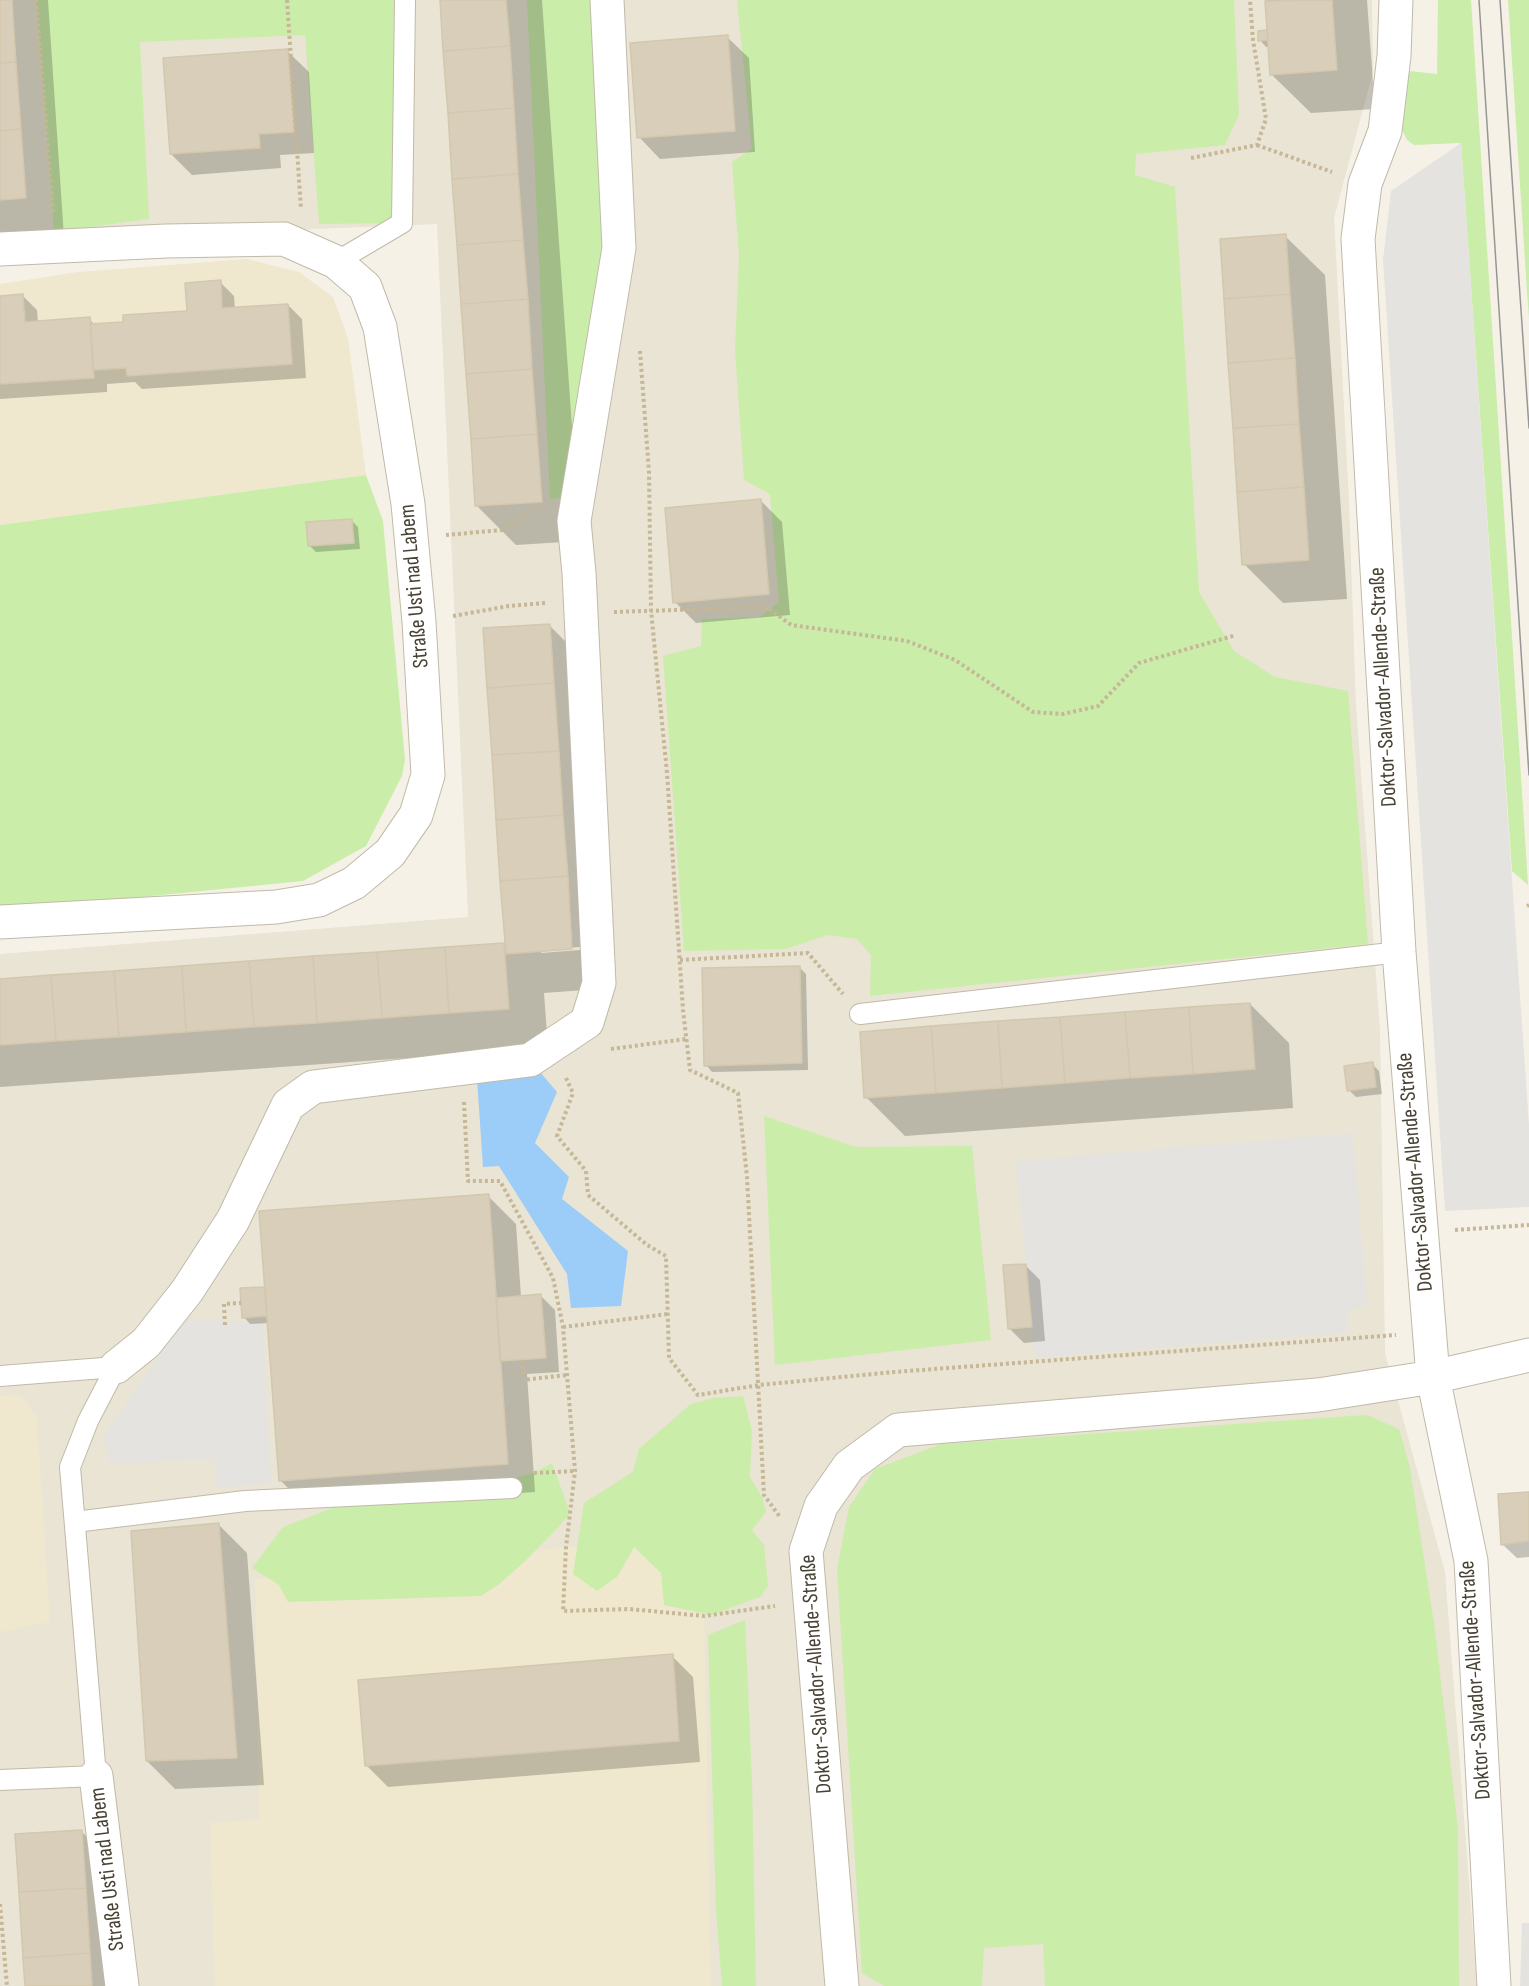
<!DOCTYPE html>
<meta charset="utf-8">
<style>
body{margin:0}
canvas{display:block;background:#f5f1e6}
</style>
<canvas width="1529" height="1986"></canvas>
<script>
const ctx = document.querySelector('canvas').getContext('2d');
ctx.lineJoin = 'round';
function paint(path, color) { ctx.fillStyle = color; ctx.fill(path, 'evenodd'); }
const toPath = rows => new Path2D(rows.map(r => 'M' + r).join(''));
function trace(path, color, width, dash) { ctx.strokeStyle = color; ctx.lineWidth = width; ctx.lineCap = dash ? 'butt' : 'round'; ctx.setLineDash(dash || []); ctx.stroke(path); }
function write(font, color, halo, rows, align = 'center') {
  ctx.font = font + ' "Sofia Sans Condensed",sans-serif'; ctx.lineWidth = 4.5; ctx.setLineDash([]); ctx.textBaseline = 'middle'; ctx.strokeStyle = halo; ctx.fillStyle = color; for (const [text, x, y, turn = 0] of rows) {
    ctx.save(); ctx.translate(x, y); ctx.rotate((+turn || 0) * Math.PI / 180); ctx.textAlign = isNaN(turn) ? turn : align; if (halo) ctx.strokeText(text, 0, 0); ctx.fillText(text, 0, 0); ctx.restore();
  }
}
paint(toPath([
 [0,0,1372,0,1373,72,1334,218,1349,501,1356,706,1380,1030,1385,1353,1445,1572,1477,1986,0,1986,0,954,468,917,437,224,0,242]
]), '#e9e4d3');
paint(toPath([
 [247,259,299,272,333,297,348,338,366,475,0,525,0,284,78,272],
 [21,1395,37,1418,50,1622,0,1632,0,1396],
 [703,1537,711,1986,215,1986,210,1823,259,1819,255,1579,566,1547]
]), '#efe8ce');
paint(toPath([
 [36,0,405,0,402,223,319,224,305,35,140,42,149,219,54,232],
 [527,0,595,0,606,241,565,497,550,499],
 [737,0,1234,0,1239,114,1225,145,1136,154,1135,175,1175,187,1199,592,1234,651,1275,677,1348,691,1368,944,870,996,871,955,857,939,828,935,786,949,684,951,663,656,701,646,702,619,760,617,779,602,770,494,744,480,735,350,739,255,732,162,752,149],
 [1438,0,1471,0,1528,885,1512,871,1461,143,1414,145,1407,140,1400,126,1400,109,1410,71,1437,74],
 [1508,0,1529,0,1529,319,1527,292],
 [366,475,383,521,405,760,402,776,366,846,303,881,0,911,0,525],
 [764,1116,856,1147,972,1146,991,1340,775,1365],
 [743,1396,752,1431,750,1477,762,1497,766,1512,752,1530,764,1545,768,1586,760,1597,711,1615,664,1605,661,1573,634,1547,618,1576,597,1591,573,1574,584,1503,633,1472,639,1449,691,1404,713,1398],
 [1367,1415,1399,1429,1410,1468,1435,1630,1458,1829,1459,1986,1045,1986,1043,1944,984,1948,982,1986,884,1986,862,1973,837,1569,849,1507,875,1469,941,1444],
 [552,1463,570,1513,556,1530,523,1563,498,1585,481,1596,288,1602,279,1585,252,1568,283,1527,348,1502,506,1480,534,1473],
 [745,1620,752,1779,756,1986,722,1986,716,1910,708,1635]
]), '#cbedaa');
paint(toPath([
 [1461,143,1529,1125,1529,1207,1445,1211,1383,260,1391,191],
 [1353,1133,1367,1306,1348,1310,1348,1332,1035,1358,1016,1161],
 [185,1319,263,1322,271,1483,216,1488,214,1458,110,1464,103,1437],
 [1522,1923,1529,1923,1529,1986,1520,1986]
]), '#e5e3df');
paint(toPath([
 [539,1071,557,1092,535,1143,569,1177,562,1199,628,1251,621,1306,571,1308,567,1274,499,1166,483,1167,477,1079]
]), '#9cccf8');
paint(toPath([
 [0,0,48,0,64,237,0,241],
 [441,0,542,0,580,541,516,545,477,506],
 [1266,0,1367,0,1375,109,1311,113,1271,74,1269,46,1266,47,1260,40,1268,32],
 [727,37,749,58,755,152,660,159,639,137],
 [287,51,309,72,314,153,280,155,281,168,192,175,171,154],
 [1285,236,1325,275,1347,599,1283,603,1244,564],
 [220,282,234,296,235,309,288,305,302,319,306,378,142,389,135,382,107,384,107,392,0,399,0,297,23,296,37,310,38,323,89,319,96,326,125,323,189,312],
 [760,500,782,522,790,615,696,623,675,602],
 [351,520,358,527,360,549,316,552,309,545],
 [549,625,589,665,611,988,544,993,548,1048,0,1087,0,980,506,944],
 [580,947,580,950,541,953,541,950],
 [800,968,806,974,808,1070,712,1072,706,1065],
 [1250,1004,1289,1043,1293,1108,905,1136,866,1097],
 [1372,1064,1379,1071,1382,1094,1356,1097,1349,1090],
 [488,1196,516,1224,521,1297,541,1296,555,1310,559,1372,527,1374,535,1492,308,1508,280,1480,269,1323,250,1324,244,1317,266,1288],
 [1025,1265,1040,1280,1045,1341,1024,1343,1009,1328],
 [1529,1494,1529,1557,1517,1558,1502,1544],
 [219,1525,247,1553,264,1785,175,1789,147,1761],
 [672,1656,693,1677,700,1762,388,1787,367,1766],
 [82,1832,121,1871,128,1986,26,1986]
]), '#0003');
const building = toPath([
 [0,0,12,0,16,62,0,63,0,0],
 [440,0,506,0,510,46,443,51,440,0],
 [1332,0,1337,70,1270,75,1265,1,1332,0],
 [1267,30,1268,40,1258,41,1258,31,1267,30],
 [728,35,735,131,637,138,630,43,728,35],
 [510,46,514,108,448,113,443,51,510,46],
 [288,49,294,132,259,134,260,148,170,154,163,58,288,49],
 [16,62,21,129,0,131,0,63,16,62],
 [514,108,518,174,452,179,448,113,514,108],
 [21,129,26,198,0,200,0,131,21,129],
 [518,174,523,240,457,245,452,179,518,174],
 [1286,234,1290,294,1224,299,1220,239,1286,234],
 [523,240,528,299,461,304,457,245,523,240],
 [221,280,222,308,288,304,292,364,127,376,126,368,93,370,90,324,123,322,123,315,187,311,185,283,221,280],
 [23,294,25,322,90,317,94,378,0,384,0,296,23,294],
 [1290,294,1295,358,1228,363,1224,299,1290,294],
 [528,299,532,369,466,374,461,304,528,299],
 [1295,358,1299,424,1233,428,1228,363,1295,358],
 [532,369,537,434,471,439,466,374,532,369],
 [1299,424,1304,487,1237,492,1233,428,1299,424],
 [537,434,542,502,475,506,471,439,537,434],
 [1304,487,1309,560,1242,565,1237,492,1304,487],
 [761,499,769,594,673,603,665,508,761,499],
 [352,519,354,543,308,546,306,522,352,519],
 [550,624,554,683,487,688,483,628,550,624],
 [554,683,559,751,492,755,487,688,554,683],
 [559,751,563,815,496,820,492,755,559,751],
 [563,815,568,876,500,881,496,820,563,815],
 [568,876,572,949,506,954,500,881,568,876],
 [504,943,509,1009,449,1013,445,947,504,943],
 [445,947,449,1013,382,1018,377,952,445,947],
 [377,952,382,1018,317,1023,313,956,377,952],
 [313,956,317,1023,254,1027,249,961,313,956],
 [249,961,254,1027,186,1032,182,966,249,961],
 [182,966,186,1032,119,1037,114,971,182,966],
 [800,966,802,1063,704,1066,702,968,800,966],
 [114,971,119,1037,56,1041,51,975,114,971],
 [51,975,56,1041,0,1045,0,979,51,975],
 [1250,1003,1255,1069,1193,1074,1189,1007,1250,1003],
 [1189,1007,1193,1074,1130,1078,1125,1012,1189,1007],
 [1125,1012,1130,1078,1065,1083,1060,1017,1125,1012],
 [1060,1017,1065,1083,1002,1088,998,1021,1060,1017],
 [998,1021,1002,1088,936,1093,931,1026,998,1021],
 [931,1026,936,1093,864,1098,860,1032,931,1026],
 [1373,1062,1376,1087,1347,1091,1344,1066,1373,1062],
 [489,1194,508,1464,279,1481,259,1211,489,1194],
 [1026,1264,1032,1327,1008,1329,1003,1265,1026,1264],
 [265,1287,267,1316,242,1318,240,1288,265,1287],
 [541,1294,546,1358,500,1361,496,1298,541,1294],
 [1529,1492,1529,1541,1501,1545,1498,1494,1529,1492],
 [219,1523,237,1758,146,1761,131,1531,219,1523],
 [673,1654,679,1741,365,1766,358,1680,673,1654],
 [82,1830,86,1888,19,1892,15,1834,82,1830],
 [86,1888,90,1953,23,1958,19,1892,86,1888],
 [90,1953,92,1986,25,1986,23,1958,90,1953]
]);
paint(building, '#d8ceba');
trace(building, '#d3c7ad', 1.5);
const lane = toPath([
 [336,262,402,223,405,0],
 [860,1014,1399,952],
 [0,1376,116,1367],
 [75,1522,245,1501,512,1488],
 [0,1780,96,1776,70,1467,88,1421,116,1367]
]);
const street = toPath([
 [1396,0,1394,56,1385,131,1365,184,1358,239,1399,952,1433,1377,1529,1355],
 [0,249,166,241,284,239,336,262,365,287,380,327,408,504,419,622,428,775,416,815,390,853,354,883,319,900,276,907,0,922],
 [116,1367,146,1343,187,1291,233,1220,288,1105,313,1087,530,1060,587,1022,599,983,579,573,574,521,619,248,607,0],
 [96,1776,122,1986],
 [842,1986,806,1551,821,1506,849,1466,898,1430,1318,1395,1433,1377,1471,1561,1494,1986]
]);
trace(lane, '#c1baa8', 22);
trace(street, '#c1baa8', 35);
trace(toPath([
 [36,0,53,212],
 [287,0,301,209],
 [1257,145,1332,172],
 [1191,158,1257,145,1266,119,1253,40,1250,0],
 [640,351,649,472,651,610,667,773,683,1010,690,1070,738,1093,747,1177,764,1495,780,1517],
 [446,535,502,530,541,504],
 [614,612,767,607,791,625,907,641,955,660,1033,712,1063,714,1098,706,1139,663,1236,635],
 [453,616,509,606,546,603],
 [1527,906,1529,905],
 [680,960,808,953,843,994],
 [611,1049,686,1039],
 [566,1078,573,1093,557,1136,586,1171,588,1195,647,1245,666,1256,669,1358,698,1395,759,1385,894,1372,1396,1335],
 [464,1102,468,1181,500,1181,553,1278,563,1327,575,1471,566,1547,563,1611,629,1609,704,1616,775,1606],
 [1455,1230,1529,1225],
 [225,1325,224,1304,241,1303],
 [563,1327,668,1314],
 [523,1360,523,1380,567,1375],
 [534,1473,575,1471],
 [0,1904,7,1986]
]), '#c5b797', 4, [3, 3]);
trace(lane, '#fff', 20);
trace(street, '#fff', 33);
trace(toPath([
 [1479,0,1529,775],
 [1500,0,1529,428]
]), '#969696', 1.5);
write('22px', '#484234', '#fff', [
 ["Straße Usti nad Labem",415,586,-95],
 ["Doktor-Salvador-Allende-Straße",1384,687,-93],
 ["Doktor-Salvador-Allende-Straße",1416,1172,-95],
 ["Doktor-Salvador-Allende-Straße",817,1674,-94],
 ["Doktor-Salvador-Allende-Straße",1476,1680,-94],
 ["Straße Usti nad Labem",108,1869,-97]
]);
</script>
